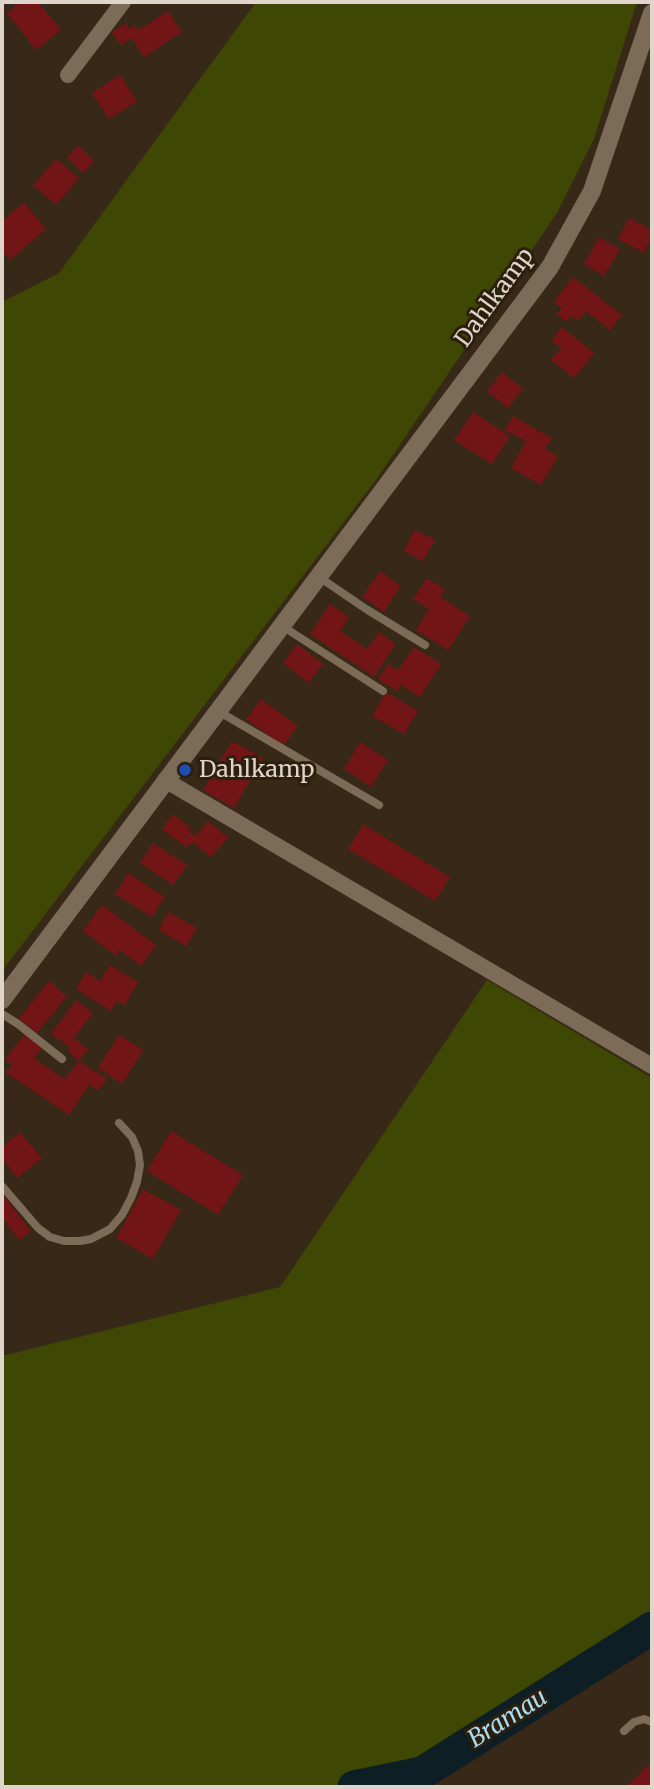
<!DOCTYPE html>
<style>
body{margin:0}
#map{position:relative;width:654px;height:1789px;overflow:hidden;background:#372817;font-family:Merriweather,serif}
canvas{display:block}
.frame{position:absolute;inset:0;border:4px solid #dfd5ca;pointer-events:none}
</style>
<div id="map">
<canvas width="654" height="1789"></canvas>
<div class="frame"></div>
</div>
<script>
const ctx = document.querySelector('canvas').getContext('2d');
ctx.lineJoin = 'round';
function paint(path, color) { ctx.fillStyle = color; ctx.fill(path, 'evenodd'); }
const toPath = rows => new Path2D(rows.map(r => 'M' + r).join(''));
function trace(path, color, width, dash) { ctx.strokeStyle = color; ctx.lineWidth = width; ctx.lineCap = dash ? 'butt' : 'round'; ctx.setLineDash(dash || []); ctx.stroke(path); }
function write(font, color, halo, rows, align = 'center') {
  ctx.font = font + ' Merriweather,serif'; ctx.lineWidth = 6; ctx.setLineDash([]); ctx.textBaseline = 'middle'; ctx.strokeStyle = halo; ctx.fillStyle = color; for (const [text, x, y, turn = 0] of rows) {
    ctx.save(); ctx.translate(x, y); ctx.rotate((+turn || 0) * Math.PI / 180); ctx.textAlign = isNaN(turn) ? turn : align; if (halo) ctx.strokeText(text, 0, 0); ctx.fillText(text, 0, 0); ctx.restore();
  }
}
paint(toPath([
 [256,2,637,2,594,139,557,213,376,480,2,971,2,302,59,273],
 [487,980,652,1078,652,1624,420,1770,334,1787,2,1787,2,1356,280,1287]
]), '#3e4703');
trace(toPath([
 [354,1787,422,1773,652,1628]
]), '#0e1e25', 33);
paint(toPath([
 [17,2,38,2,61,30,36,50,7,13,19,3],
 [168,11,182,32,144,57,132,38,121,45,112,32,126,23,129,29,135,25,139,30],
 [120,75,137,101,109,119,92,93],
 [78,145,94,161,83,173,67,157],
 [56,159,79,178,56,205,33,185],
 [24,202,46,229,10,260,2,250,2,221],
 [629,218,652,230,652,237,644,253,618,239],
 [599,237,620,249,604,276,584,264],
 [573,277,622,315,610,330,586,311,578,321,571,316,566,322,557,314,562,308,554,302],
 [562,327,594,353,574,378,551,360,561,348,551,341],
 [502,372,523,389,508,408,487,391],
 [473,412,510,436,492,464,454,440],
 [513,416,552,438,545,449,558,456,541,485,511,468,526,441,505,430],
 [414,530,435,540,423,561,404,551],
 [380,571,401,586,384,612,362,597],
 [427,578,445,589,440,597,470,616,448,650,416,630,429,609,413,599],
 [330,604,349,617,340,631,367,649,379,632,396,644,374,677,310,634],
 [297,644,323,664,309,683,283,663],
 [414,647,441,664,420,697,401,685,397,691,378,679,388,664,398,670],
 [386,692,418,711,404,734,372,716],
 [261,699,298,726,283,746,246,719],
 [232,741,263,758,234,808,203,790],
 [360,742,388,760,371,787,344,769],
 [173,814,191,828,188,831,196,836,208,821,228,837,211,857,192,842,187,848,162,829],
 [363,824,450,877,435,901,348,849],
 [153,843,187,865,173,885,140,863],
 [128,873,165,897,152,917,115,894],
 [102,905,156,945,141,966,120,950,116,956,83,931],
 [169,912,197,928,186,946,159,930],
 [110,965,138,982,125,1005,117,1001,111,1011,76,989,86,972,100,981],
 [49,981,67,996,37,1033,19,1018],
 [76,1000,93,1013,74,1038,88,1049,79,1061,67,1051,70,1047,51,1034],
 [25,1034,42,1048,34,1058,64,1079,79,1061,107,1079,98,1091,89,1085,69,1115,5,1072,13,1065,5,1059],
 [119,1035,143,1050,122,1084,98,1068],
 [171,1131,243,1175,218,1215,147,1171],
 [20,1132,42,1158,17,1178,2,1158,2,1147],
 [143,1189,181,1210,153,1259,116,1238],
 [5,1197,31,1231,19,1240,2,1217,2,1200],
 [652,1761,652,1787,626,1787]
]), '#721517');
trace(toPath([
 [319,577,366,609,425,645],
 [282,626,383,691],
 [218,711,379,805],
 [2,1014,18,1024,62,1059],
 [2,1186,38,1228,50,1237,64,1241,80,1241,91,1239,110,1229,122,1215,131,1198,137,1182,140,1165,138,1151,132,1137,119,1123],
 [624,1731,634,1722,644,1719,652,1722]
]), '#7c6b57', 8);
trace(toPath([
 [68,75,123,2],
 [165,780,652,1066]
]), '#7c6b57', 16);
trace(toPath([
 [2,1000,550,267,592,191,652,13]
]), '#7c6b57', 18);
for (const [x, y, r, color] of [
 [185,770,7,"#1a4fb4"]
]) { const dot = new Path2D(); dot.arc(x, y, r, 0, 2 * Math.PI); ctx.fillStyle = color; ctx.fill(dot); trace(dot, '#2d1f0d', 2.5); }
write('23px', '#dfd5ca', '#2d1f0d', [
 ["Dahlkamp",495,298,-54]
]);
write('23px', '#dfd5ca', '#2d1f0d', [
 ["Dahlkamp",199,770]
], 'left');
write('italic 24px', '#a6dbf2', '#2d1f0d', [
 ["Bramau",508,1719,-32]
]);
</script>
